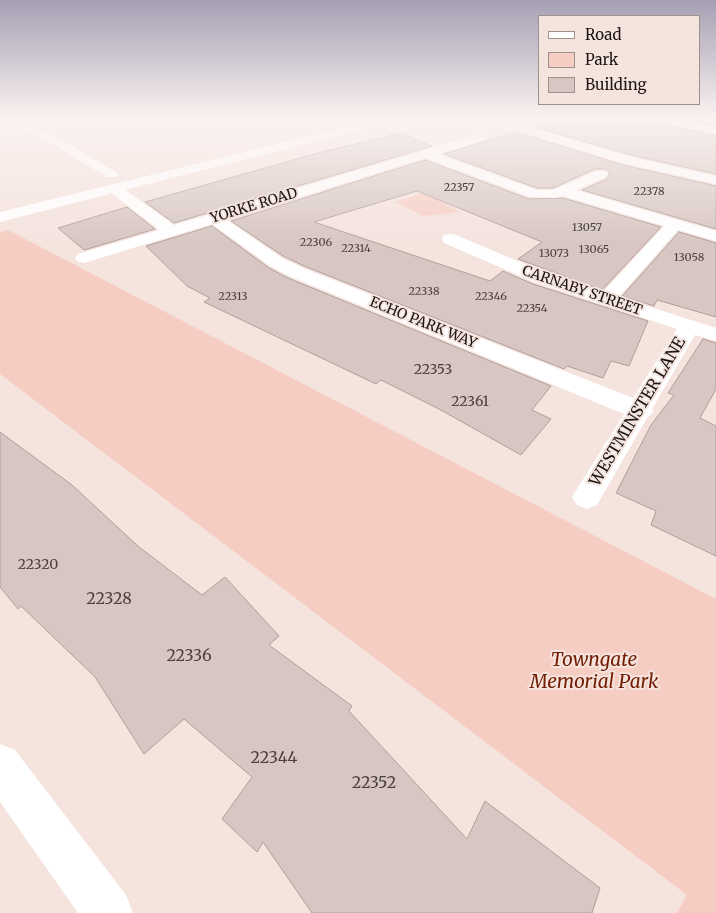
<!DOCTYPE html>
<style>
body{margin:0}
#map{position:relative;width:716px;height:913px;overflow:hidden;background:#f5e3de;font-family:Merriweather,serif}
canvas{display:block}
.legend{position:absolute;left:538px;top:15px;width:162px;height:90px;box-sizing:border-box;background:#f5e3de;border:1px solid #9e918d;margin:0;padding:6px 9px;list-style:none;font-size:15px;color:#1b1513}
.legend li{display:flex;align-items:center;gap:10px;height:25px}
.legend b{width:25px;border:1px solid #9e918d}
</style>
<div id="map">
<canvas width="716" height="913"></canvas>
<ul class="legend">
<li><b style="height:6px;background:#fff"></b>Road</li>
<li><b style="height:14px;background:#f6cdc2"></b>Park</li>
<li><b style="height:14px;background:#d7c6c1"></b>Building</li>
</ul>
</div>
<script>
const ctx = document.querySelector('canvas').getContext('2d');
ctx.lineJoin = 'round';
function paint(path, color) { ctx.fillStyle = color; ctx.fill(path, 'evenodd'); }
const toPath = rows => new Path2D(rows.map(r => 'M' + r).join(''));
function trace(path, color, width, dash) { ctx.strokeStyle = color; ctx.lineWidth = width; ctx.lineCap = dash ? 'butt' : 'round'; ctx.setLineDash(dash || []); ctx.stroke(path); }
function write(font, color, halo, rows, align = 'center') {
  ctx.font = font + ' Merriweather,serif'; ctx.lineWidth = 4; ctx.setLineDash([]); ctx.textBaseline = 'middle'; ctx.strokeStyle = halo; ctx.fillStyle = color; for (const [text, x, y, turn = 0] of rows) {
    ctx.save(); ctx.translate(x, y); ctx.rotate((+turn || 0) * Math.PI / 180); ctx.textAlign = isNaN(turn) ? turn : align; if (halo) ctx.strokeText(text, 0, 0); ctx.fillText(text, 0, 0); ctx.restore();
  }
}
paint(toPath([
 [425,192,460,212,423,216,395,202],
 [8,230,716,599,716,913,677,913,687,895,0,374,0,232]
]), '#f6cdc2');
const building = toPath([
 [568,117,648,117,651,121,716,136,716,174,631,155,534,127,568,117],
 [677,117,716,117,716,126,677,117],
 [515,132,623,165,716,186,716,229,582,190,607,179,610,173,606,169,595,169,553,188,537,188,444,154,515,132],
 [401,133,432,146,174,223,145,202,322,152,401,133],
 [425,160,529,199,563,198,661,227,602,290,518,259,542,242,417,191,314,222,490,281,503,271,533,284,648,321,629,366,611,361,603,378,567,366,564,369,304,266,283,256,231,221,425,160],
 [127,207,155,229,84,250,58,228,127,207],
 [212,226,269,268,288,278,551,386,532,410,551,419,521,455,439,409,381,380,376,384,204,302,210,298,187,286,146,246,212,226],
 [679,232,716,243,716,317,657,300,654,306,622,296,679,232],
 [703,339,716,343,716,389,700,418,716,426,716,556,651,525,656,511,616,493,651,425,674,395,668,393,703,339],
 [0,432,72,485,139,547,202,595,225,577,279,636,269,645,352,706,349,711,467,839,485,801,600,888,592,913,312,913,263,842,257,852,222,819,252,777,184,719,144,754,95,677,21,606,18,609,0,587,0,432]
]);
paint(building, '#d7c6c1');
trace(building, '#af9e9a', 1);
paint(toPath([
 [478,117,494,117,631,157,716,176,716,184,623,163,479,119,478,117],
 [650,117,669,117,716,128,716,134,651,119,650,117],
 [0,124,24,124,48,132,119,174,117,177,107,177,40,136,23,130,0,130,0,124],
 [482,133,486,134,486,140,438,154,537,190,553,190,596,171,606,171,608,174,606,177,576,190,716,231,716,241,678,230,619,297,716,328,716,341,695,335,652,409,654,411,647,418,597,505,587,509,577,505,572,497,624,414,289,276,270,266,212,224,84,263,78,262,75,258,78,254,159,230,110,192,108,189,110,186,120,186,174,225,482,133],
 [425,158,530,197,555,198,563,196,664,226,603,292,548,274,456,235,450,234,444,235,442,239,444,243,534,282,677,329,633,398,303,268,282,258,227,220,425,158],
 [0,744,15,750,126,895,133,913,78,913,0,802,0,744]
]), '#fff');
paint(toPath([
 [386,117,404,117,403,119,0,222,0,212,386,117]
]), '#fff');
const sky = ctx.createLinearGradient(0, 0, 0, 245);
sky.addColorStop(0, '#a59fb4');
sky.addColorStop(0.48, '#faf2f0');
sky.addColorStop(1, '#faf2f000');
ctx.fillStyle = sky;
ctx.fillRect(0, 0, 716, 245);
write('11px', '#4a413e', null, [
 ["22357",459,188],
 ["22378",649,192],
 ["13057",587,228],
 ["22306",316,243],
 ["22314",356,249],
 ["13065",594,250],
 ["13073",554,254],
 ["13058",689,258],
 ["22338",424,292],
 ["22313",233,297],
 ["22346",491,297],
 ["22354",532,309]
]);
write('14px', '#1b1513', '#f5e3de', [
 ["YORKE ROAD",254,206,-17],
 ["CARNABY STREET",582,291,19],
 ["ECHO PARK WAY",423,323,22]
]);
write('14px', '#4a413e', null, [
 ["22353",433,370],
 ["22361",470,402],
 ["22320",38,565]
]);
write('16px', '#1b1513', '#f5e3de', [
 ["WESTMINSTER LANE",638,412,-59]
]);
write('16px', '#4a413e', null, [
 ["22328",109,599],
 ["22336",189,656],
 ["22344",274,758],
 ["22352",374,783]
]);
write('italic 19px', '#731d02', '#f5e3de', [
 ["Towngate",594,661],
 ["Memorial Park",594,683]
]);
</script>
